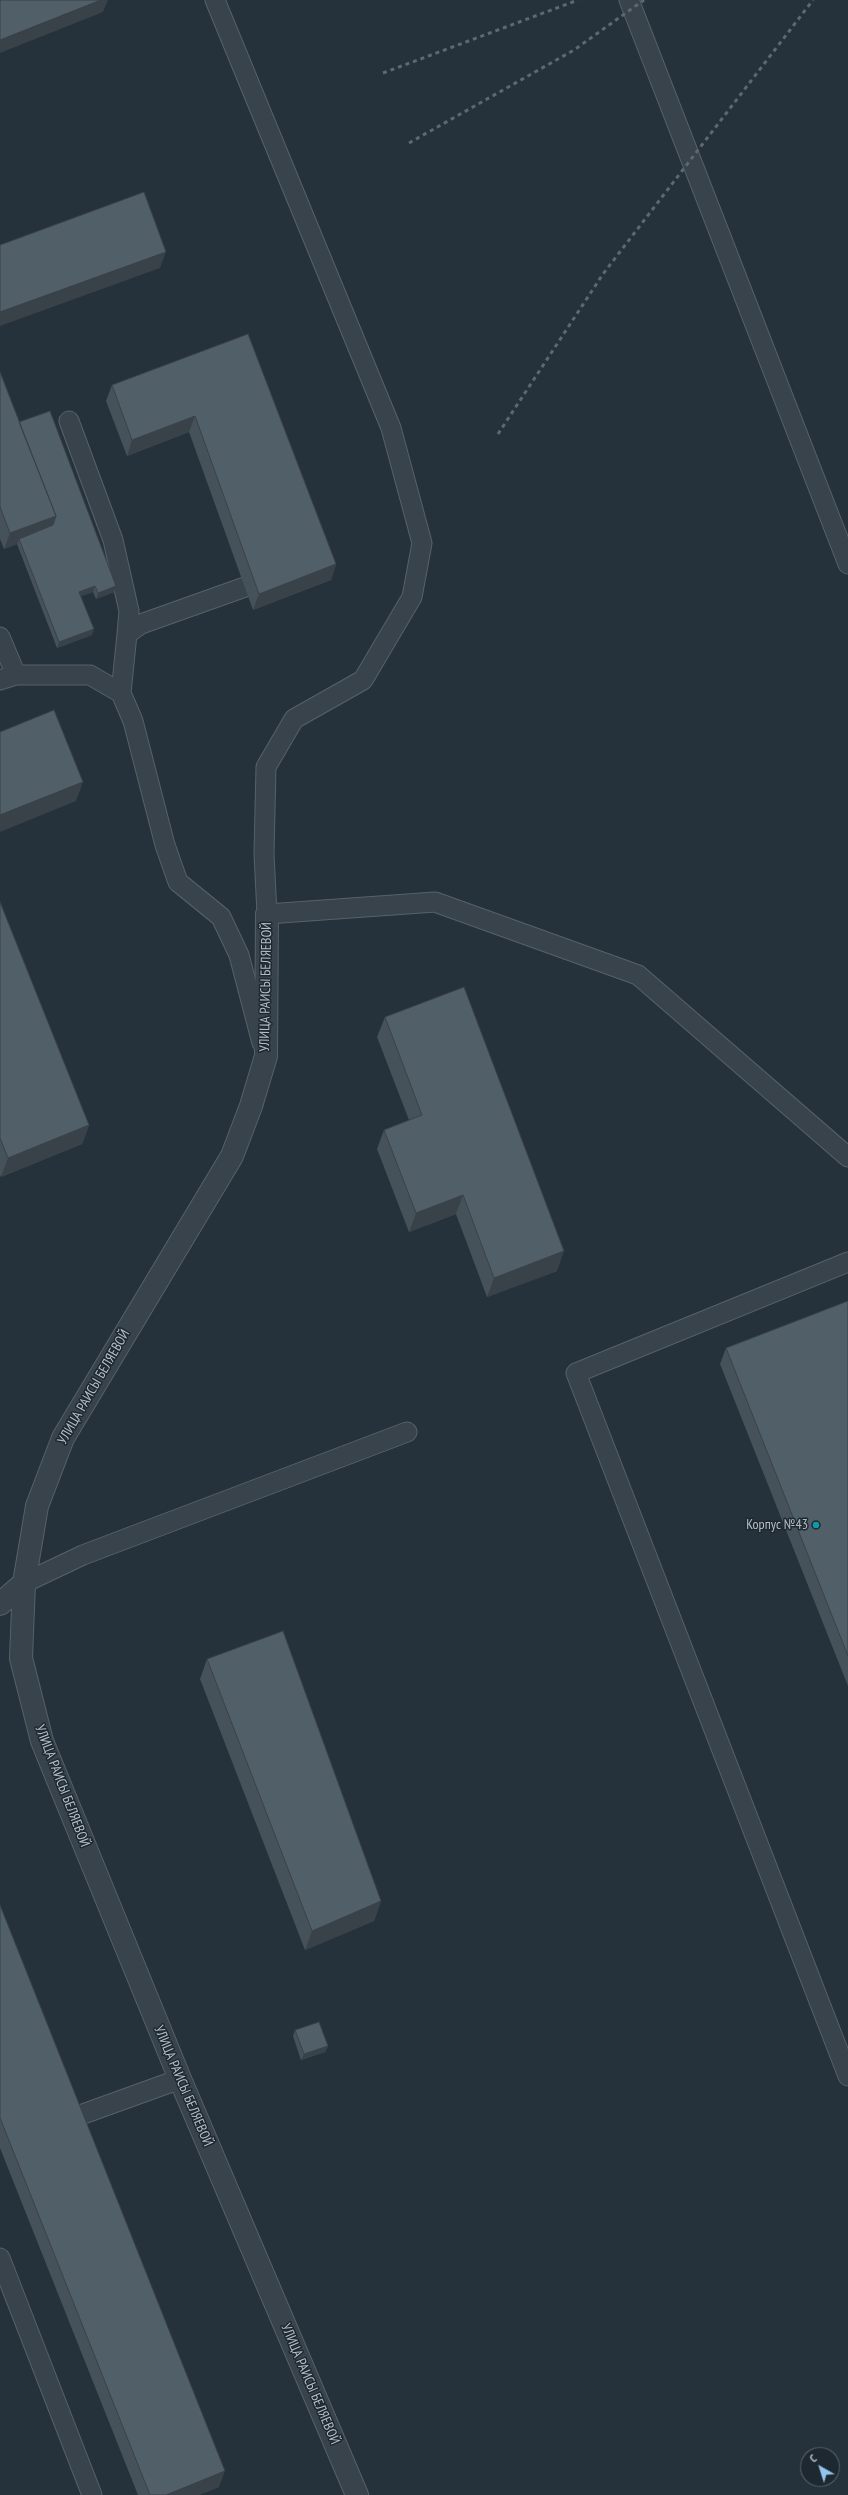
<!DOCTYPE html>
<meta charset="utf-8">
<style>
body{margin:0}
#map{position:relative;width:848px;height:2495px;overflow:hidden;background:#26323b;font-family:"PT Sans Narrow",sans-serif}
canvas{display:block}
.north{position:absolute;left:800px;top:2447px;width:40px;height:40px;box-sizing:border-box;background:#1e2830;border:1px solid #5a646c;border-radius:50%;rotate:321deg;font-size:11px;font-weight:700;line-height:16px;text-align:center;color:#b5bec6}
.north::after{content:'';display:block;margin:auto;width:14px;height:18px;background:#92c4ee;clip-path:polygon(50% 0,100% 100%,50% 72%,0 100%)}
</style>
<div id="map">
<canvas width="848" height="2495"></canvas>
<div class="north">С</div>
</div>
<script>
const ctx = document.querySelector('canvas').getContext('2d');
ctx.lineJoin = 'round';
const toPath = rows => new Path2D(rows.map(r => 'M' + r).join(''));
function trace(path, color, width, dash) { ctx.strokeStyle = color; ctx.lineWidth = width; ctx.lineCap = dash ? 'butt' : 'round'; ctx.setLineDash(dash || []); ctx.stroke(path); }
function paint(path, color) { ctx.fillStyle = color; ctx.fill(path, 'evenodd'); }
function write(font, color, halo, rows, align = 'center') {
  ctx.font = font + ' "PT Sans Narrow",sans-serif'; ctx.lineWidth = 3; ctx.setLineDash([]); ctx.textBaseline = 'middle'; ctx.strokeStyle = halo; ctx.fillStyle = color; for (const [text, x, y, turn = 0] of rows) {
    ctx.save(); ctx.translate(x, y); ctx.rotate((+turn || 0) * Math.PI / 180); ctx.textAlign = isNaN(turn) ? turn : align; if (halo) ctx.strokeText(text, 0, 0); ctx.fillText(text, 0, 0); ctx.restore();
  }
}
const service = toPath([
 [215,0,391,428,422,543,412,597,363,680,294,719,266,767,264,854,267,914,435,902,638,975,848,1157],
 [629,0,848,564],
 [69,421,113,540,129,611,127,634],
 [0,637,16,675,90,675,121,693,133,721,165,845,178,882,221,917,239,955,262,1043],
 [0,680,16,675],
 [121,693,127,634,141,624,245,587],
 [848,1262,576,1373,848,2076],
 [24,1583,83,1555,407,1432],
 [72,2118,180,2079],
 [0,2258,92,2495]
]);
const minor = toPath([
 [267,914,266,1056,251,1106,232,1156,63,1438,37,1506,24,1583,21,1658,42,1741,180,2079,357,2495],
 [0,1604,24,1583]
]);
trace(service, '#576169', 21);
trace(minor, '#576169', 24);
trace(service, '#39434b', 19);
trace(minor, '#39434b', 22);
trace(toPath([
 [383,73,578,0],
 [409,143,574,50,644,0],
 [498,434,603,274,813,0]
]), '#5c6872', 3, [4, 4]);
paint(toPath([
 [248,334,336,564,331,580,253,610,189,432,127,456,106,401,112,385],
 [0,372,19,422,114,592,96,599,93,592,81,596,92,635,57,648,17,544,4,549,0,539],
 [0,902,89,1125,82,1144,1,1177,0,1175],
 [385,1017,557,1271,487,1297,456,1214,409,1232,377,1149,384,1130,409,1120,377,1037],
 [848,1301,848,1686,720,1364,726,1348],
 [207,1659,381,1901,374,1921,305,1950,200,1679],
 [0,1905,219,2487,199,2495,138,2495,0,2148],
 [295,2030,328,2046,325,2052,301,2060,293,2036]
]), '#465259');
paint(toPath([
 [101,0,108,0,103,12,0,53,0,40],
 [166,252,160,268,0,326,0,312],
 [195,416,189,432,127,456,132,440],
 [56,516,50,531,19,539,17,544,4,549,10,533],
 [336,564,331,580,253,610,259,594],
 [95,586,93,592,77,598,79,592],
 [116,586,114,592,96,599,98,593],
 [94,629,92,635,57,648,59,642],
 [83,782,76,801,0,832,0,815],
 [89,1125,82,1144,1,1177,8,1158],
 [463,1195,456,1214,409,1232,416,1213],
 [564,1251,557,1271,487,1297,494,1278],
 [381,1901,374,1921,305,1950,312,1931],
 [328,2046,325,2052,301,2060,304,2054],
 [225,2471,219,2487,199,2495,166,2495]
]), '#394249');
const building = toPath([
 [0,0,101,0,0,40,0,0],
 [144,192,166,252,0,312,0,245,144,192],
 [248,334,336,564,259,594,195,416,132,440,112,385,248,334],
 [0,372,56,516,10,533,0,507,0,372],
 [50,411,116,586,98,593,95,586,79,592,94,629,59,642,19,539,53,525,56,516,19,422,50,411],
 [54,710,83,782,0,815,0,732,54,710],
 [0,902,89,1125,8,1158,0,1138,0,902],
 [464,987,564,1251,494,1278,463,1195,416,1213,384,1130,422,1115,385,1017,464,987],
 [848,1301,848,1656,726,1348,848,1301],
 [283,1631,381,1901,312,1931,207,1659,283,1631],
 [0,1905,225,2471,166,2495,150,2495,0,2118,0,1905],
 [319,2022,328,2046,304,2054,295,2030,319,2022]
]);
paint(building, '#515f68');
trace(building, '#394249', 1);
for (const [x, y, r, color] of [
 [816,1525,4,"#0f9aa8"]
]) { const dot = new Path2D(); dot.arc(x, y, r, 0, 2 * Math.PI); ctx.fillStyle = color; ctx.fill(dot); trace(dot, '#1e2830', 1.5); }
write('14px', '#b5bec6', '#1e2830', [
 ["УЛИЦА РАИСЫ БЕЛЯЕВОЙ",266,987,-89],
 ["УЛИЦА РАИСЫ БЕЛЯЕВОЙ",94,1387,-60],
 ["УЛИЦА РАИСЫ БЕЛЯЕВОЙ",62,1786,69],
 ["УЛИЦА РАИСЫ БЕЛЯЕВОЙ",183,2086,67],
 ["УЛИЦА РАИСЫ БЕЛЯЕВОЙ",310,2384,67]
]);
write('14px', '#b5bec6', '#1e2830', [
 ["Корпус №43",808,1525]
], 'right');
</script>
